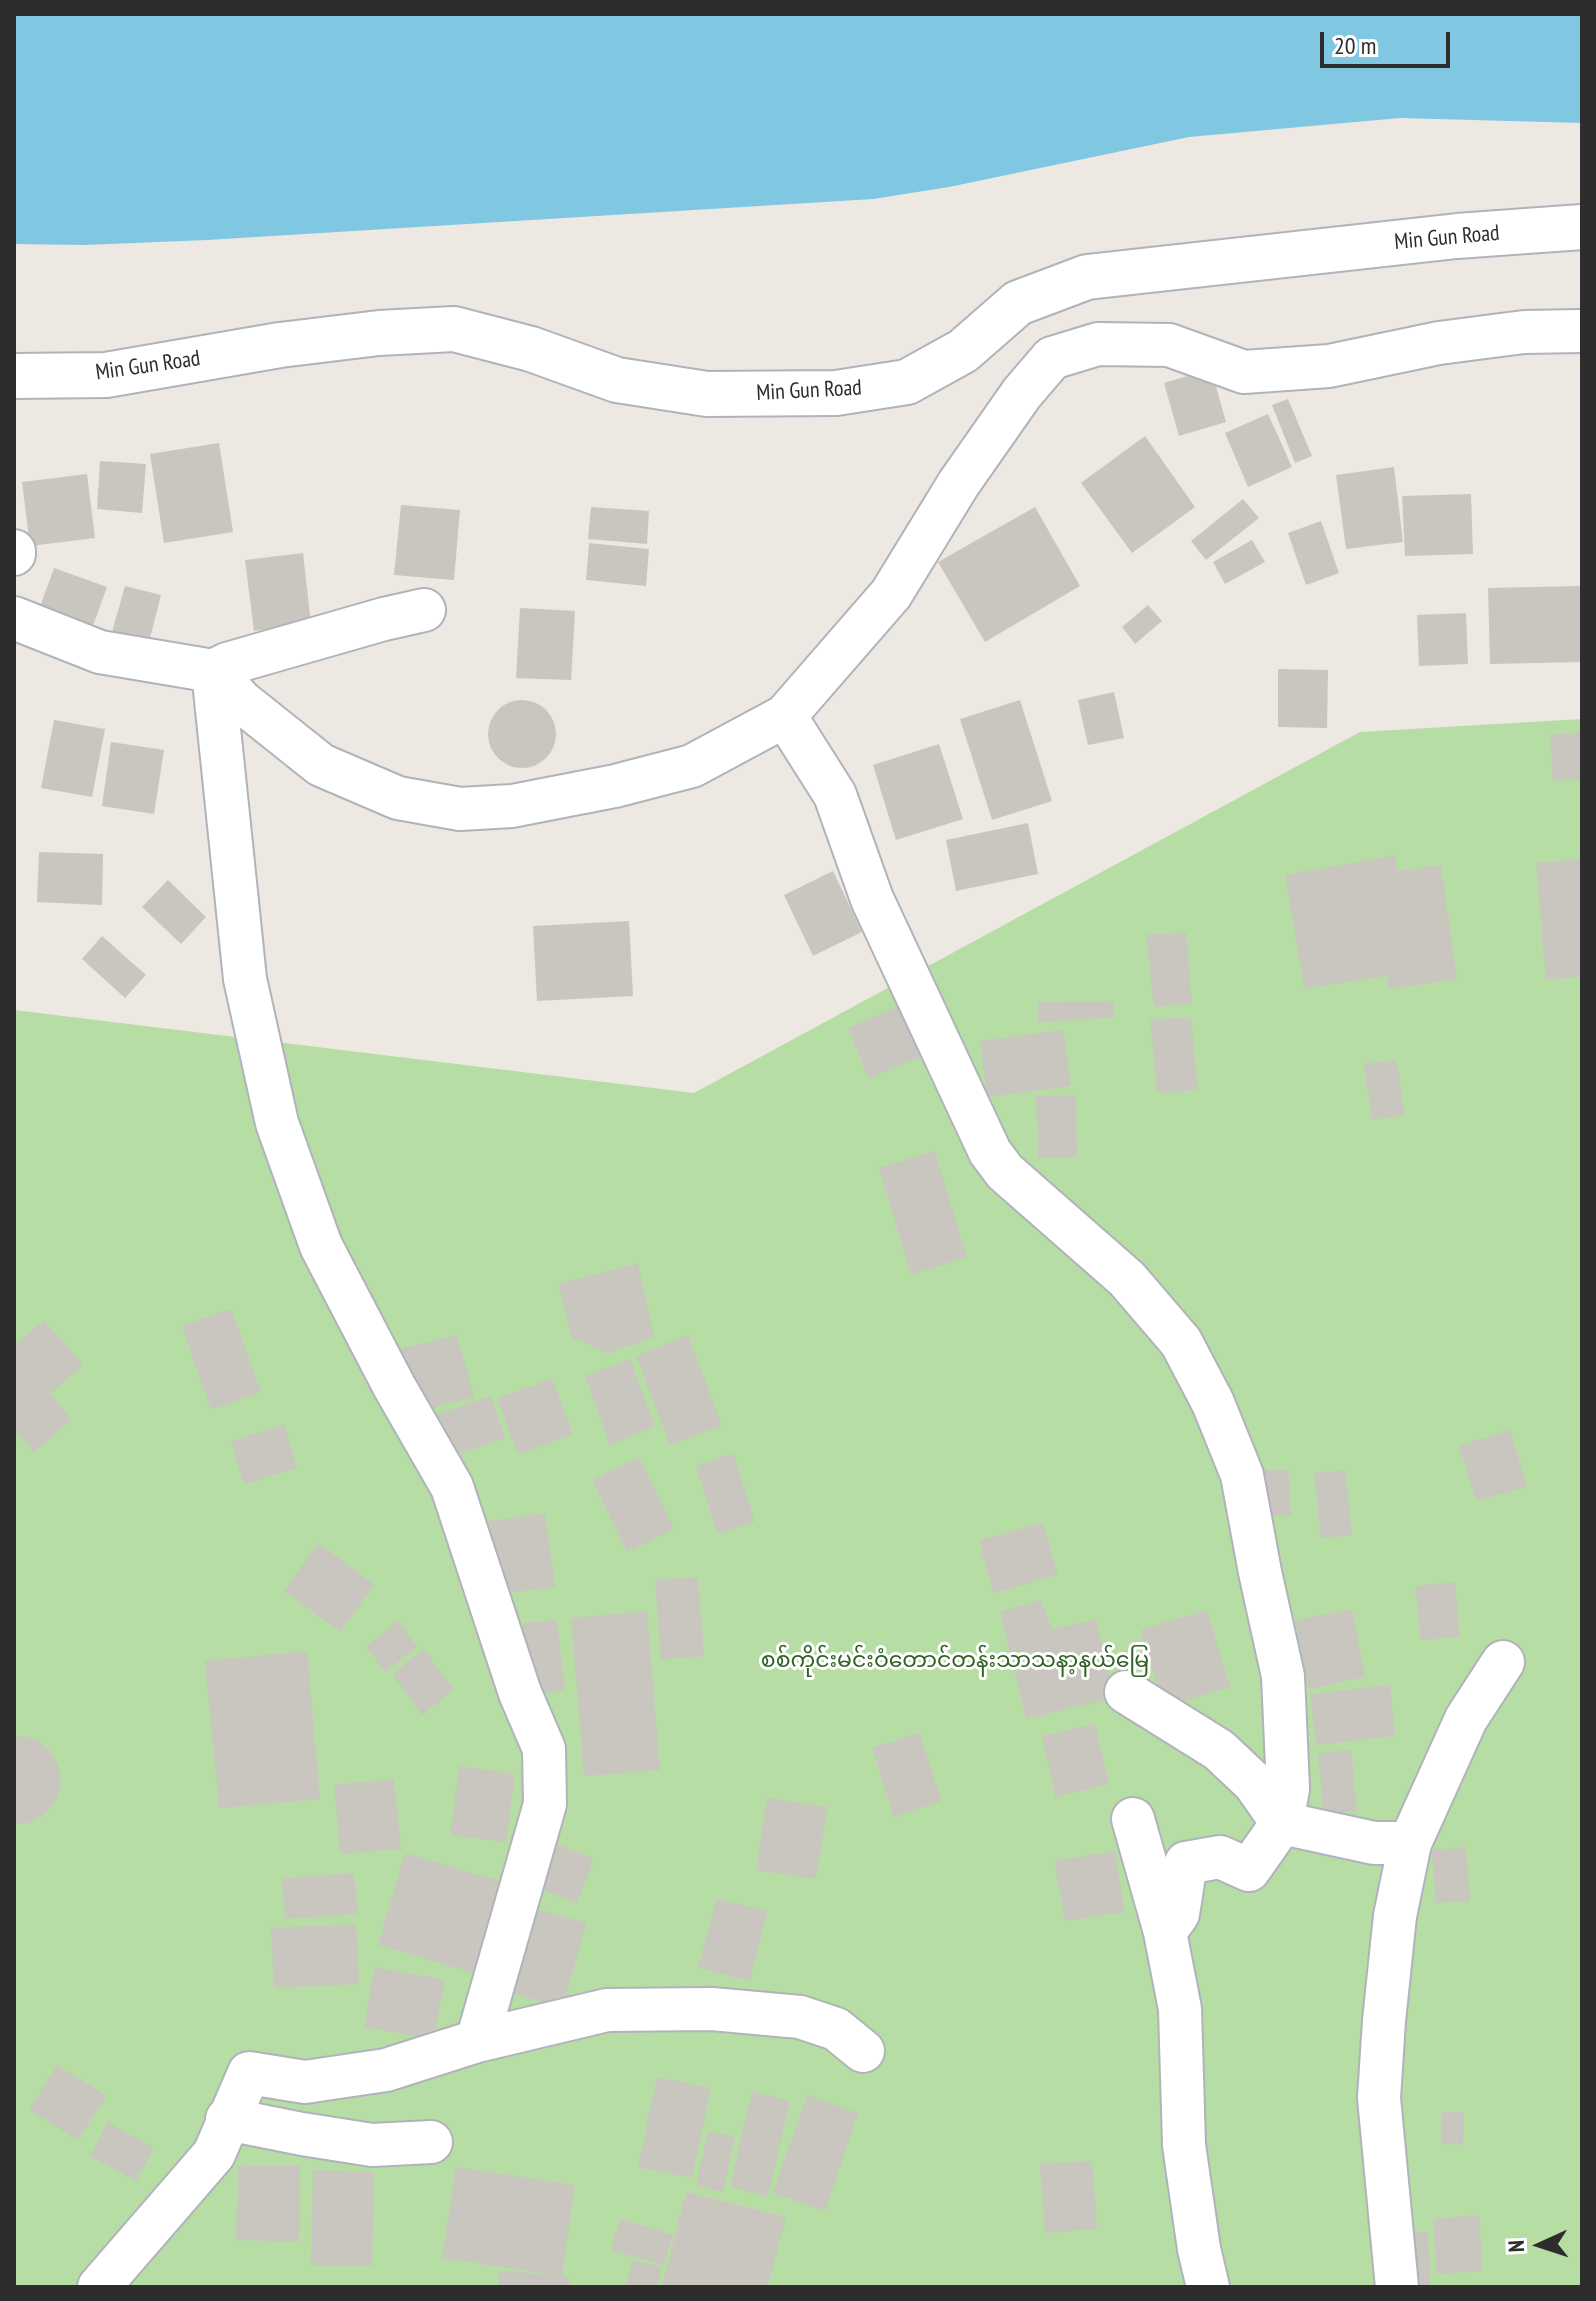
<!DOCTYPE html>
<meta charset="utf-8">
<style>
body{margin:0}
#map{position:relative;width:1596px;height:2301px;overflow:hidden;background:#ede8e1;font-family:"PT Sans Narrow",sans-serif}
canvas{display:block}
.frame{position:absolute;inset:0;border:16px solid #2d2d2d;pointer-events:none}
.north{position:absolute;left:1500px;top:2205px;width:80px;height:80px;-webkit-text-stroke:6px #fff;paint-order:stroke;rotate:267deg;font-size:22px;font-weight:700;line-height:32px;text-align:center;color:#2d2d2d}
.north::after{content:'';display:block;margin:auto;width:28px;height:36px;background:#2d2d2d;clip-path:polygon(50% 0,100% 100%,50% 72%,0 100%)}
.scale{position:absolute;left:1320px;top:32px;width:130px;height:36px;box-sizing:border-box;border:4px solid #2d2d2d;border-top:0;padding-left:10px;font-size:24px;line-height:28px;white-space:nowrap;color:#2d2d2d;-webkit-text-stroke:6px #fff;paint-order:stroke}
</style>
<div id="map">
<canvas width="1596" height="2301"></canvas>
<div class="frame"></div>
<div class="north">N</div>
<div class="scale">20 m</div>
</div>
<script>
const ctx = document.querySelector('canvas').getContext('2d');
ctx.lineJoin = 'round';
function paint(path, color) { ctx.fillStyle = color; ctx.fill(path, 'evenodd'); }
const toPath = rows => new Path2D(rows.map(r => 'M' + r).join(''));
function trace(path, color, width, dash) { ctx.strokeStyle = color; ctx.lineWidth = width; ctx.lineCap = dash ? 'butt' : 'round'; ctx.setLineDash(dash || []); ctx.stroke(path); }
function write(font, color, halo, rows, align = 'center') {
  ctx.font = font + ' "PT Sans Narrow","Noto Sans Myanmar",sans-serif'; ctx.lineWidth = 6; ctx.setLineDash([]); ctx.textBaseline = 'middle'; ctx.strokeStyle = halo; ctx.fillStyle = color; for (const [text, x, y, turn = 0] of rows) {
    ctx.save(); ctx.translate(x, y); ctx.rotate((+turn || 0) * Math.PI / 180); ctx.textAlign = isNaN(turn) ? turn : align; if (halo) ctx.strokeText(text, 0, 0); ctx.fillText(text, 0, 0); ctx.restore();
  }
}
paint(toPath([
 [1582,719,1582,2287,14,2287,14,1010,694,1093,1360,732]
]), '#b6dda4');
paint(toPath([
 [14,14,1582,14,1582,123,1400,118,1189,137,949,187,873,199,207,240,85,245,14,244]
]), '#80c7e2');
paint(toPath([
 [1211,369,1226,422,1179,436,1164,383],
 [1288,399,1312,456,1295,463,1272,405],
 [1268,414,1292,467,1248,487,1225,433],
 [1145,436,1195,507,1132,553,1081,483],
 [219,443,233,532,164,543,150,454],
 [100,461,146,464,142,513,97,509],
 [1394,467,1403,542,1346,549,1336,475],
 [87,474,95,538,30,546,22,482],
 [1471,494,1473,554,1405,556,1402,496],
 [1243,499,1259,518,1206,560,1191,541],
 [401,505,460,510,454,580,394,575],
 [591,507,649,511,647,544,588,539],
 [1035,507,1080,586,985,642,938,562],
 [1321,521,1339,573,1306,585,1288,533],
 [1252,540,1265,562,1225,584,1213,562],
 [589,543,649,549,646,586,586,580],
 [303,553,311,624,254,631,245,560],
 [54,568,107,587,90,634,37,615],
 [125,586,161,595,149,642,112,632],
 [1582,586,1582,662,1490,664,1488,588],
 [1148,605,1162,621,1135,644,1122,627],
 [520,608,575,611,571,680,516,678],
 [1466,613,1468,664,1419,666,1417,615],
 [1278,669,1328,670,1327,728,1278,727],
 [1114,692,1124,738,1088,745,1078,700],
 '488 734a34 34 0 1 1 68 0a34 34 0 1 1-68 0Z',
 [1020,700,1052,801,992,820,960,719],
 [54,720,105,729,92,797,41,788],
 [1582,732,1582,779,1553,781,1550,735],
 [111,742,164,750,154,814,102,806],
 [939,744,963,819,896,840,873,765],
 [1028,823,1038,874,956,891,946,840],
 [39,852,103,854,102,905,37,902],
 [1395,855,1397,871,1441,865,1457,979,1389,989,1387,976,1304,989,1285,875],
 [1582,859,1582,977,1546,980,1536,863],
 [833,871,862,932,813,956,784,895],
 [168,880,206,917,181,944,142,907],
 [629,921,633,996,537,1001,533,926],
 [1186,932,1192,1003,1154,1007,1146,935],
 [102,936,146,975,125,998,82,959],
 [1113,1001,1114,1018,1038,1022,1037,1002],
 [901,1005,923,1056,869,1079,848,1028],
 [1191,1017,1198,1090,1157,1093,1150,1020],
 [1063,1030,1071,1086,987,1097,980,1041],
 [1397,1060,1405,1115,1372,1120,1364,1064],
 [1076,1095,1077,1157,1038,1158,1036,1096],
 [935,1151,967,1257,911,1275,879,1168],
 [638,1263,654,1337,608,1353,571,1337,559,1284],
 [231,1309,261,1392,211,1410,182,1326],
 [44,1320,83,1365,50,1394,72,1419,34,1452,14,1430,14,1346],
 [457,1335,474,1397,417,1412,400,1349],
 [688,1335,722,1425,670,1445,636,1356],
 [630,1359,655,1426,610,1445,585,1376],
 [552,1379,573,1434,518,1455,497,1398],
 [491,1396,505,1438,444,1459,429,1417],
 [284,1424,297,1468,244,1484,231,1441],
 [1510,1430,1527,1487,1476,1501,1459,1446],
 [733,1453,755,1522,717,1534,696,1466],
 [639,1457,674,1529,627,1552,592,1480],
 [1288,1469,1291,1515,1266,1516,1264,1470],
 [1345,1470,1352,1535,1321,1538,1314,1473],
 [545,1513,555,1587,499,1594,489,1521],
 [1043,1523,1058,1575,993,1593,979,1540],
 [318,1543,374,1584,341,1632,284,1591],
 [698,1577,704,1656,661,1660,655,1580],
 [1455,1582,1460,1637,1421,1640,1415,1586],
 [1041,1600,1052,1629,1096,1619,1114,1698,1026,1719,1000,1611],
 [1352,1609,1365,1677,1309,1689,1295,1620],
 [1207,1610,1230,1687,1164,1707,1141,1630],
 [647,1611,660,1770,584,1776,571,1618],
 [557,1620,565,1690,530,1695,523,1623],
 [398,1621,417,1647,385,1672,366,1646],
 [424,1649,454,1690,422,1715,392,1674],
 [307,1651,320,1799,219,1808,205,1661],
 [1390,1685,1395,1736,1316,1745,1310,1694],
 [1095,1724,1109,1784,1055,1797,1042,1736],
 [920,1733,941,1801,894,1817,872,1748],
 [14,1736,23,1736,39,1741,52,1753,60,1769,61,1786,55,1802,44,1815,28,1823,14,1824],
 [1351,1750,1357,1811,1324,1814,1318,1753],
 [459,1766,515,1774,506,1842,450,1835],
 [394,1779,401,1849,340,1854,334,1785],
 [767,1798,828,1807,816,1879,756,1870],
 [557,1844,594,1859,577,1903,539,1888],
 [1466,1847,1470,1901,1436,1903,1432,1850],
 [1115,1851,1125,1912,1065,1921,1054,1861],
 [405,1853,500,1881,474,1973,378,1945],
 [354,1873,358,1914,285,1919,282,1878],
 [716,1899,767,1911,750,1981,698,1968],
 [528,1907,586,1923,563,2008,505,1991],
 [356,1924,359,1984,274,1988,271,1928],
 [374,1967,445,1980,434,2039,364,2027],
 [57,2065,106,2096,78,2140,29,2110],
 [657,2077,711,2088,692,2178,638,2167],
 [752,2092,790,2101,768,2196,730,2187],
 [807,2095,858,2113,825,2211,773,2193],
 [1442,2112,1464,2112,1463,2145,1441,2144],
 [108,2122,154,2148,136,2181,90,2156],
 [708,2131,735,2137,723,2192,696,2186],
 [1092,2161,1097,2229,1045,2233,1040,2164],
 [238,2165,300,2166,299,2242,236,2240],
 [456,2167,575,2185,562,2276,570,2277,569,2287,498,2287,499,2271,557,2275,442,2258],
 [313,2170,374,2172,372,2266,311,2265],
 [686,2192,786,2217,768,2287,662,2287],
 [1479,2215,1483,2271,1437,2274,1433,2219],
 [620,2219,673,2235,664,2265,611,2250],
 [1428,2232,1430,2287,1413,2287,1411,2233],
 [632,2260,662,2267,657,2287,626,2287]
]), '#c9c6bf');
const minor = toPath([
 [14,551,14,554],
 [14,618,100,652,213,671,227,664,384,619,424,610],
 [785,716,835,795,872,899,990,1152,1005,1172,1127,1279,1181,1342,1213,1403,1242,1475,1260,1572,1283,1676,1288,1789,1282,1823,1249,1870,1220,1857,1186,1863,1178,1914,1165,1932],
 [1126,1692,1219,1750,1254,1783,1282,1823,1374,1843,1410,1843],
 [1133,1819,1165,1932,1180,2009,1184,2145,1199,2249,1208,2287],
 [477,2041,607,2010,712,2009,800,2017,836,2029,863,2051],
 [227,2119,302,2134,372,2145,431,2142],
 [99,2287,214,2154,249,2073,305,2082,386,2070,477,2041,545,1804,544,1749,520,1693,452,1487,394,1386,321,1246,277,1123,245,979,213,671,242,702,321,765,398,798,460,809,512,806,615,786,692,766,785,716,891,594,959,483,1022,393,1052,358,1098,344,1169,345,1244,372,1329,366,1439,343,1524,332,1582,331],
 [1397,2287,1379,2098,1384,2021,1395,1916,1410,1843,1466,1719,1503,1662]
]);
const tertiary = toPath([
 [14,376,106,375,280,345,379,333,454,329,531,349,617,380,707,394,836,393,907,382,963,351,1018,303,1087,277,1457,236,1582,227]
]);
trace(minor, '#b1b3bb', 46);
trace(tertiary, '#b1b3bb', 48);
trace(minor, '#fff', 42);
trace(tertiary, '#fff', 44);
write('22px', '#2d2d2d', '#fff', [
 ["Min Gun Road",1447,238,-5],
 ["Min Gun Road",148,366,-8],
 ["Min Gun Road",809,391,-3]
]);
write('22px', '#306323', '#fff', [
 ["စစ်ကိုင်းမင်းဝံတောင်တန်းသာသနာ့နယ်မြေ",955,1661]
]);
</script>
